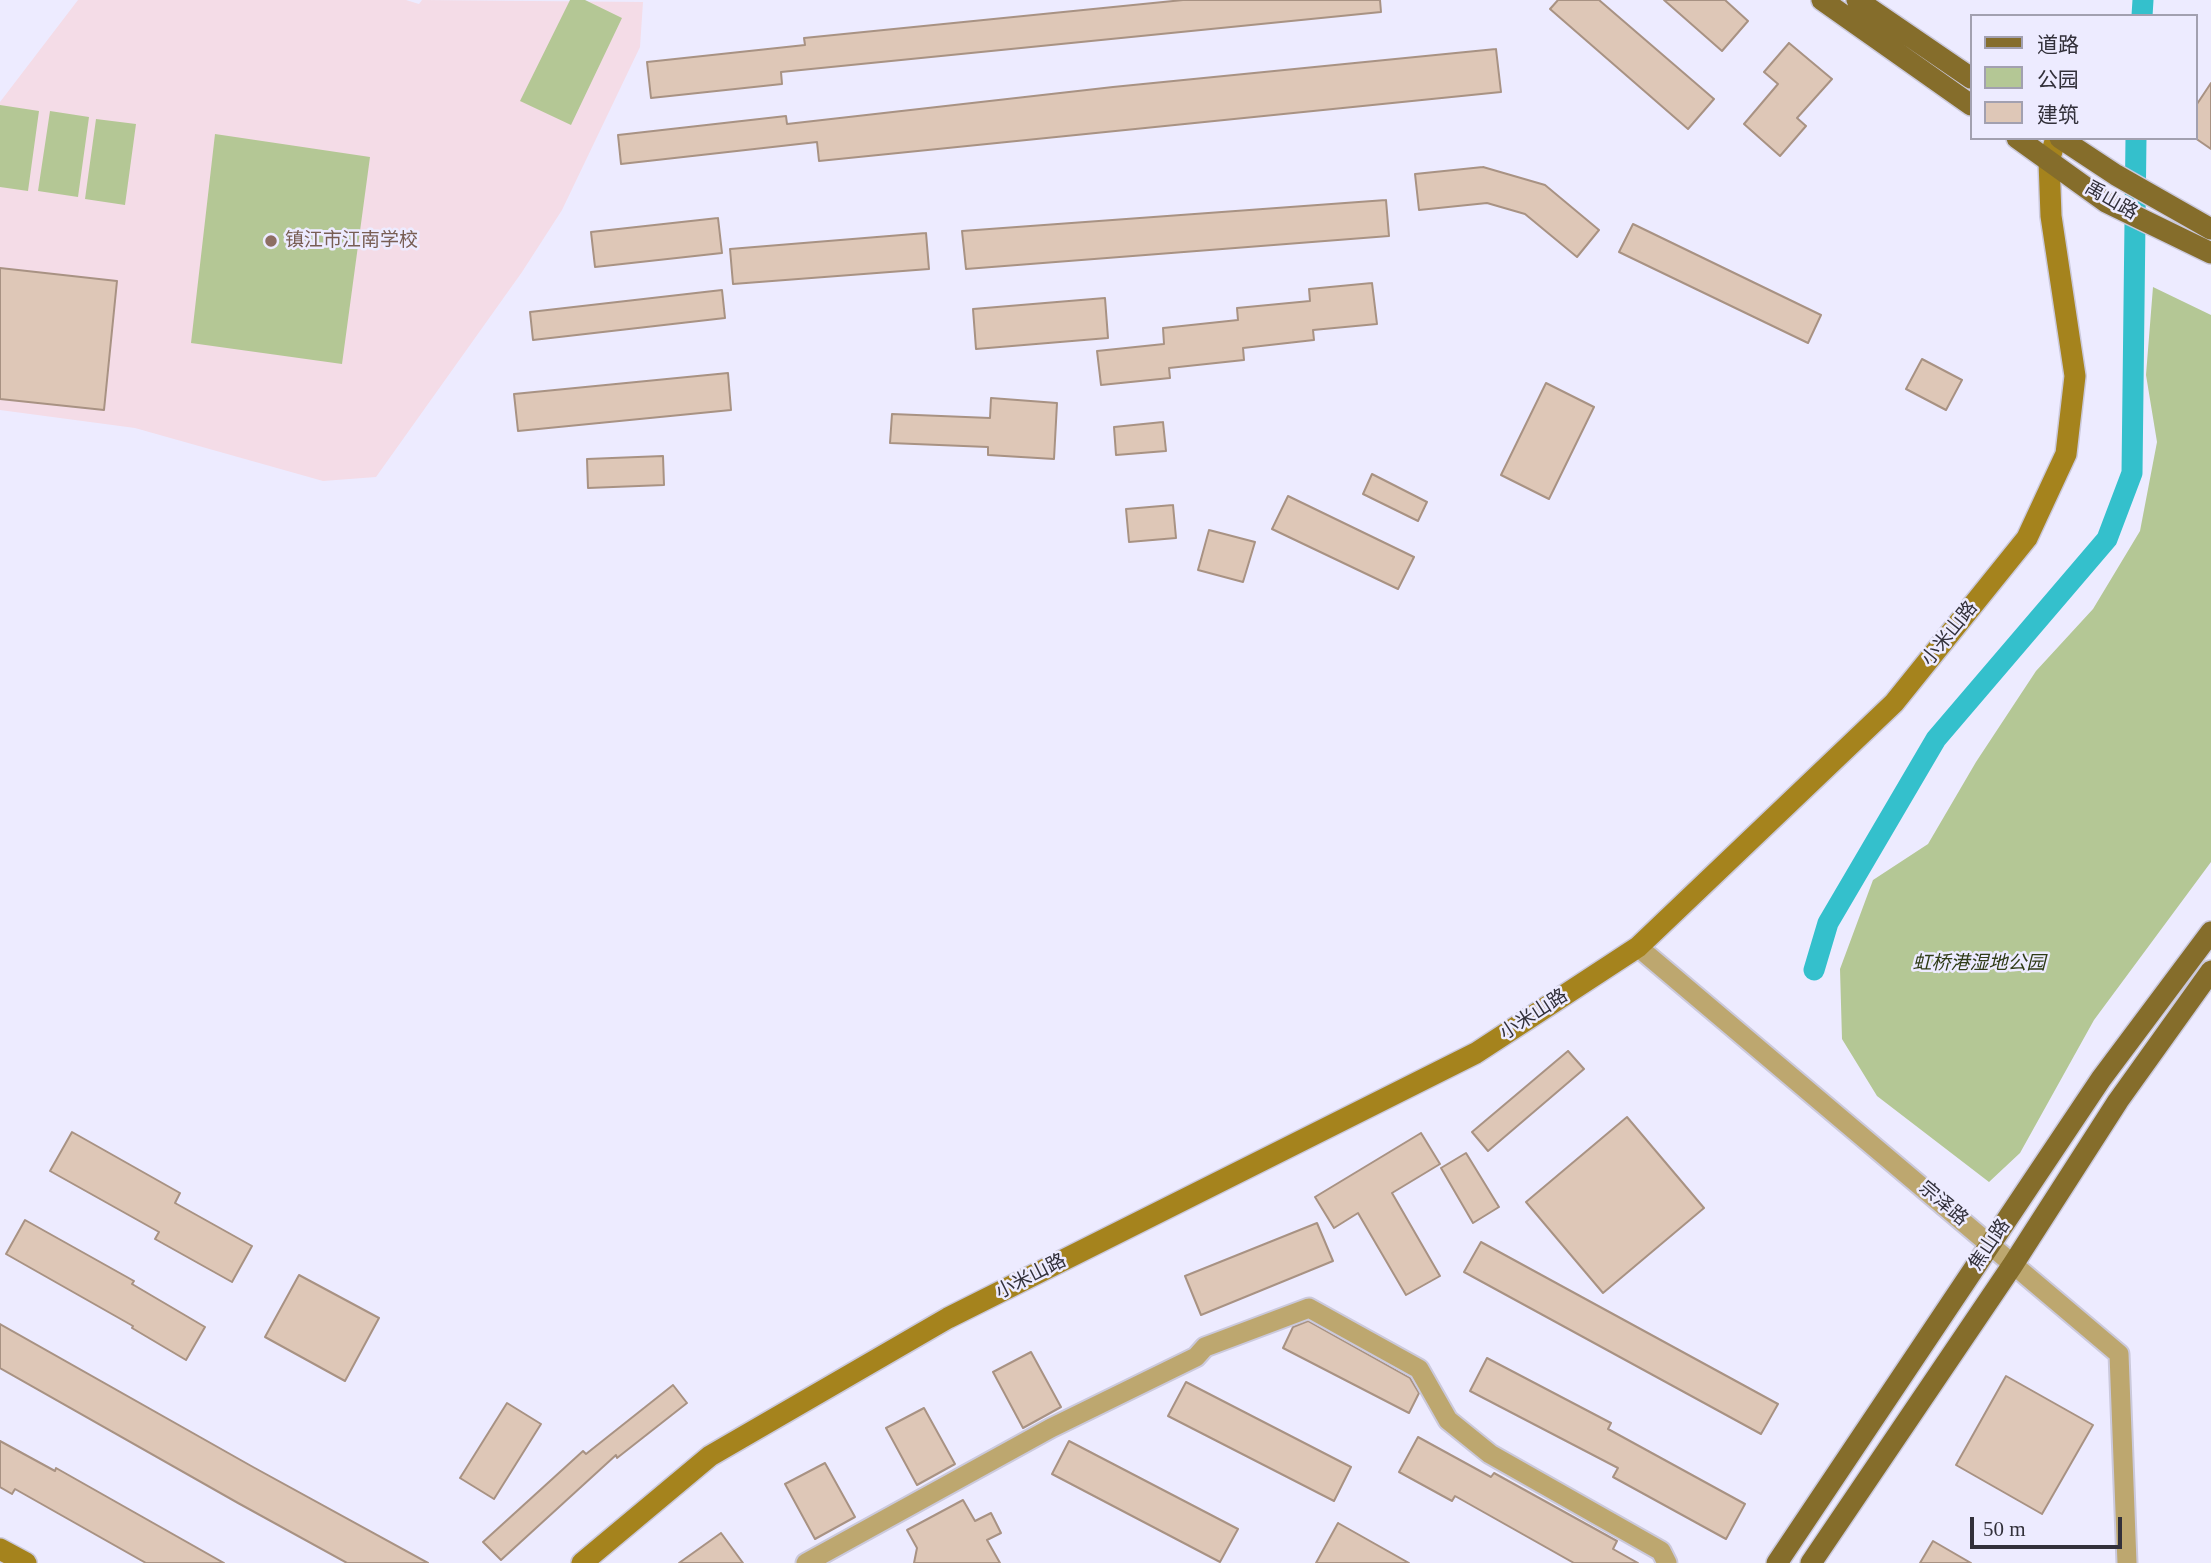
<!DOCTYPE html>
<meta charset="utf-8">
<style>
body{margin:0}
#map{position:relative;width:2211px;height:1563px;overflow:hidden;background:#edebff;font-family:"Times New Roman","Noto Sans SC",serif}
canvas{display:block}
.legend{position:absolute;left:1970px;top:14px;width:228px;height:126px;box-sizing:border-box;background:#edebff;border:2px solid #a2a0b0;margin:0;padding:9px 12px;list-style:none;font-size:21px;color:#32303a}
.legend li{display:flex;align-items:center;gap:14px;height:35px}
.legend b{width:35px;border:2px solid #a2a0b0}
.scale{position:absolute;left:1970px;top:1517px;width:152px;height:32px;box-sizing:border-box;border:4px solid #32303a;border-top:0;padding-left:9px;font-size:21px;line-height:24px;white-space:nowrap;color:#32303a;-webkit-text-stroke:5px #edebff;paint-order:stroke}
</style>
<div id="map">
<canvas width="2211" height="1563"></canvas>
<ul class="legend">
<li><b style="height:9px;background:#856d2b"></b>道路</li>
<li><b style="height:19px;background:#b4c795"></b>公园</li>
<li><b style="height:19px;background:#dec7b7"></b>建筑</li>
</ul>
<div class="scale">50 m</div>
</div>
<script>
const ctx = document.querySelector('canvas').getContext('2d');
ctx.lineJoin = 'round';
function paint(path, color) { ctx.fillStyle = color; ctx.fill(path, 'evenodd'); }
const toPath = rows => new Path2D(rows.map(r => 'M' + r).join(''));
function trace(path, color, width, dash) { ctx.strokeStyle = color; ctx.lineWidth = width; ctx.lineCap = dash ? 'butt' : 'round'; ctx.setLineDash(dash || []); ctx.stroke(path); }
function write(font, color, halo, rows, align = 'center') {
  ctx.font = font + ' "Times New Roman","Noto Sans SC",serif'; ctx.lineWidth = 5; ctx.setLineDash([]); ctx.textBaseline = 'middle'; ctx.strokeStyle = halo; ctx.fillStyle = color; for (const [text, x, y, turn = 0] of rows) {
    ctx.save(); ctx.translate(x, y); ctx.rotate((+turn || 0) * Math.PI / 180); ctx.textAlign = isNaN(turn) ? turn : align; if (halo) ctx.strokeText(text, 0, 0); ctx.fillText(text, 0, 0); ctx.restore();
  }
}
paint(toPath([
 [78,0,406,0,419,4,422,0,643,2,640,47,562,210,522,272,376,477,323,481,135,428,0,410,0,102]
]), '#f4dce7');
paint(toPath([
 [570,0,585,0,622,18,571,125,520,101],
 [0,105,39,111,28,191,0,187],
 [50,111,89,117,78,197,38,191],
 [96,119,136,124,125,205,85,199],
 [215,134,370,157,342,364,191,343],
 [2153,287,2211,315,2211,862,2094,1020,2020,1153,1989,1182,1877,1096,1842,1039,1840,969,1873,880,1928,844,1976,762,2036,671,2093,609,2140,531,2157,442,2146,375]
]), '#b4c795');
trace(toPath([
 [2142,16,2143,0],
 [1814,970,1828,923,1936,739,2107,539,2132,473,2136,138]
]), '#34c0cc', 21);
const building = toPath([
 [1183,0,1380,0,1381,12,781,72,782,84,651,98,647,62,805,45,804,38,1183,0],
 [1558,0,1599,0,1714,99,1688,129,1550,9,1558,0],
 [1664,0,1725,0,1748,21,1722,51,1664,0],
 [1789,43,1832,79,1797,118,1806,126,1780,156,1744,124,1778,84,1764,72,1789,43],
 [1496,49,1501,92,819,161,817,142,621,164,618,135,786,116,787,124,1113,87,1496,49],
 [2211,83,2211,149,2195,138,2195,107,2211,83],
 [1483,167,1545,185,1599,230,1577,257,1525,214,1487,203,1419,210,1415,174,1483,167],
 [1386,200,1389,236,966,269,962,231,1386,200],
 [718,218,722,253,595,267,591,232,718,218],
 [1633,224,1821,315,1808,343,1619,252,1633,224],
 [926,233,929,269,733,284,730,249,926,233],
 [0,268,117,281,104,410,0,399,0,268],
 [1372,283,1377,324,1313,330,1314,340,1243,348,1244,360,1169,368,1170,378,1101,385,1097,351,1164,344,1163,328,1238,320,1237,308,1310,301,1309,289,1372,283],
 [722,290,725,318,533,340,530,312,722,290],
 [1105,298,1108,338,976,349,973,309,1105,298],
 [1922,359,1962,380,1946,410,1906,389,1922,359],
 [728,373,731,410,518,431,514,394,728,373],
 [1546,383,1594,407,1549,499,1501,475,1546,383],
 [991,398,1057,403,1054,459,988,455,988,447,890,443,892,414,990,418,991,398],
 [1163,422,1166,451,1116,455,1114,427,1163,422],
 [663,456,664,485,588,488,587,459,663,456],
 [1372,474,1427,502,1418,521,1363,494,1372,474],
 [1288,496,1414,557,1398,589,1272,529,1288,496],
 [1173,505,1176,538,1129,542,1126,509,1173,505],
 [1209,530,1255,542,1243,582,1198,570,1209,530],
 [1568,1051,1584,1069,1488,1151,1472,1132,1568,1051],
 [1627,1117,1704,1208,1603,1293,1526,1202,1627,1117],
 [72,1132,180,1193,175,1203,252,1246,232,1282,155,1239,159,1232,50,1171,72,1132],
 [1421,1133,1440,1164,1392,1193,1440,1276,1406,1295,1358,1213,1334,1228,1315,1197,1421,1133],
 [1466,1153,1499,1207,1473,1223,1441,1168,1466,1153],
 [25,1220,134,1281,132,1284,205,1327,186,1360,132,1328,133,1326,6,1254,25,1220],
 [1317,1223,1333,1261,1201,1315,1185,1276,1317,1223],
 [1481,1242,1778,1404,1761,1434,1464,1272,1481,1242],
 [299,1275,379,1318,345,1381,265,1337,299,1275],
 [1308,1321,1410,1378,1419,1393,1409,1413,1283,1348,1293,1327,1308,1321],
 [0,1324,253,1467,428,1563,347,1563,238,1503,0,1368,0,1324],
 [1031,1352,1061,1407,1023,1428,993,1372,1031,1352],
 [1487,1358,1611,1423,1608,1429,1745,1504,1726,1539,1613,1477,1618,1468,1470,1391,1487,1358],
 [2006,1376,2093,1425,2042,1514,1956,1465,2006,1376],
 [1186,1382,1351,1467,1334,1501,1168,1416,1186,1382],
 [673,1385,687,1403,617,1458,616,1455,501,1560,483,1542,583,1451,586,1454,673,1385],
 [507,1403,541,1424,494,1499,460,1478,507,1403],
 [924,1408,955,1464,917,1485,886,1428,924,1408],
 [1418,1437,1491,1477,1494,1473,1617,1541,1613,1549,1638,1563,1574,1563,1455,1496,1452,1501,1399,1472,1418,1437],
 [0,1441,55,1471,56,1468,224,1563,146,1563,15,1489,12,1494,0,1487,0,1441],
 [1069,1441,1238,1529,1220,1562,1052,1474,1069,1441],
 [825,1463,855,1517,815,1539,785,1484,825,1463],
 [963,1500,975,1521,991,1513,1001,1533,987,1540,1000,1563,914,1563,917,1548,907,1530,963,1500],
 [1338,1523,1409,1563,1316,1563,1338,1523],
 [721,1533,743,1563,679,1563,721,1533],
 [1933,1541,1971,1563,1920,1563,1933,1541]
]);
paint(building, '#dec7b7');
trace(building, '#a89283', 2);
const street = toPath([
 [1638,947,2119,1354,2127,1563],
 [806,1563,1051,1428,1196,1357,1205,1347,1309,1308,1419,1369,1448,1420,1490,1454,1661,1551,1667,1563]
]);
const secondary = toPath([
 [0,1549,26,1563],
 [582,1563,710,1456,948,1318,1476,1053,1638,947,1894,703,2027,538,2066,454,2075,376,2051,216,2049,161,2056,138]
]);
const primary = toPath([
 [1822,0,1971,105],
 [1857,0,1971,78],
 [2017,138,2106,202,2211,253],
 [2060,138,2116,175,2211,229],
 [1777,1563,2101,1079,2211,932],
 [1811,1563,2012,1266,2118,1101,2211,971]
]);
trace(street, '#cbc9dc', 23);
trace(secondary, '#cbc9dc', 24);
trace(primary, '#cbc9dc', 24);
trace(street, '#bda76f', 19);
trace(secondary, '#a5831d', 21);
trace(primary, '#856d2b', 21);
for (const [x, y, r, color] of [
 [271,241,7,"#8d6e63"]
]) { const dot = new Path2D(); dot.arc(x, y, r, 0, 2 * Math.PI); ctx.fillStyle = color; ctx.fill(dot); trace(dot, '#edebff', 2.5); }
write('19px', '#32303a', '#edebff', [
 ["禹山路",2111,201,30],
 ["小米山路",1950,634,-51],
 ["小米山路",1534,1015,-33],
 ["宗泽路",1943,1204,40],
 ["焦山路",1990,1245,-56],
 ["小米山路",1031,1277,-27]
]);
write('19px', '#785e54', '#edebff', [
 ["镇江市江南学校",285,241]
], 'left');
write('italic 19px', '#2f3b17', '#edebff', [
 ["虹桥港湿地公园",1979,964]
]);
</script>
